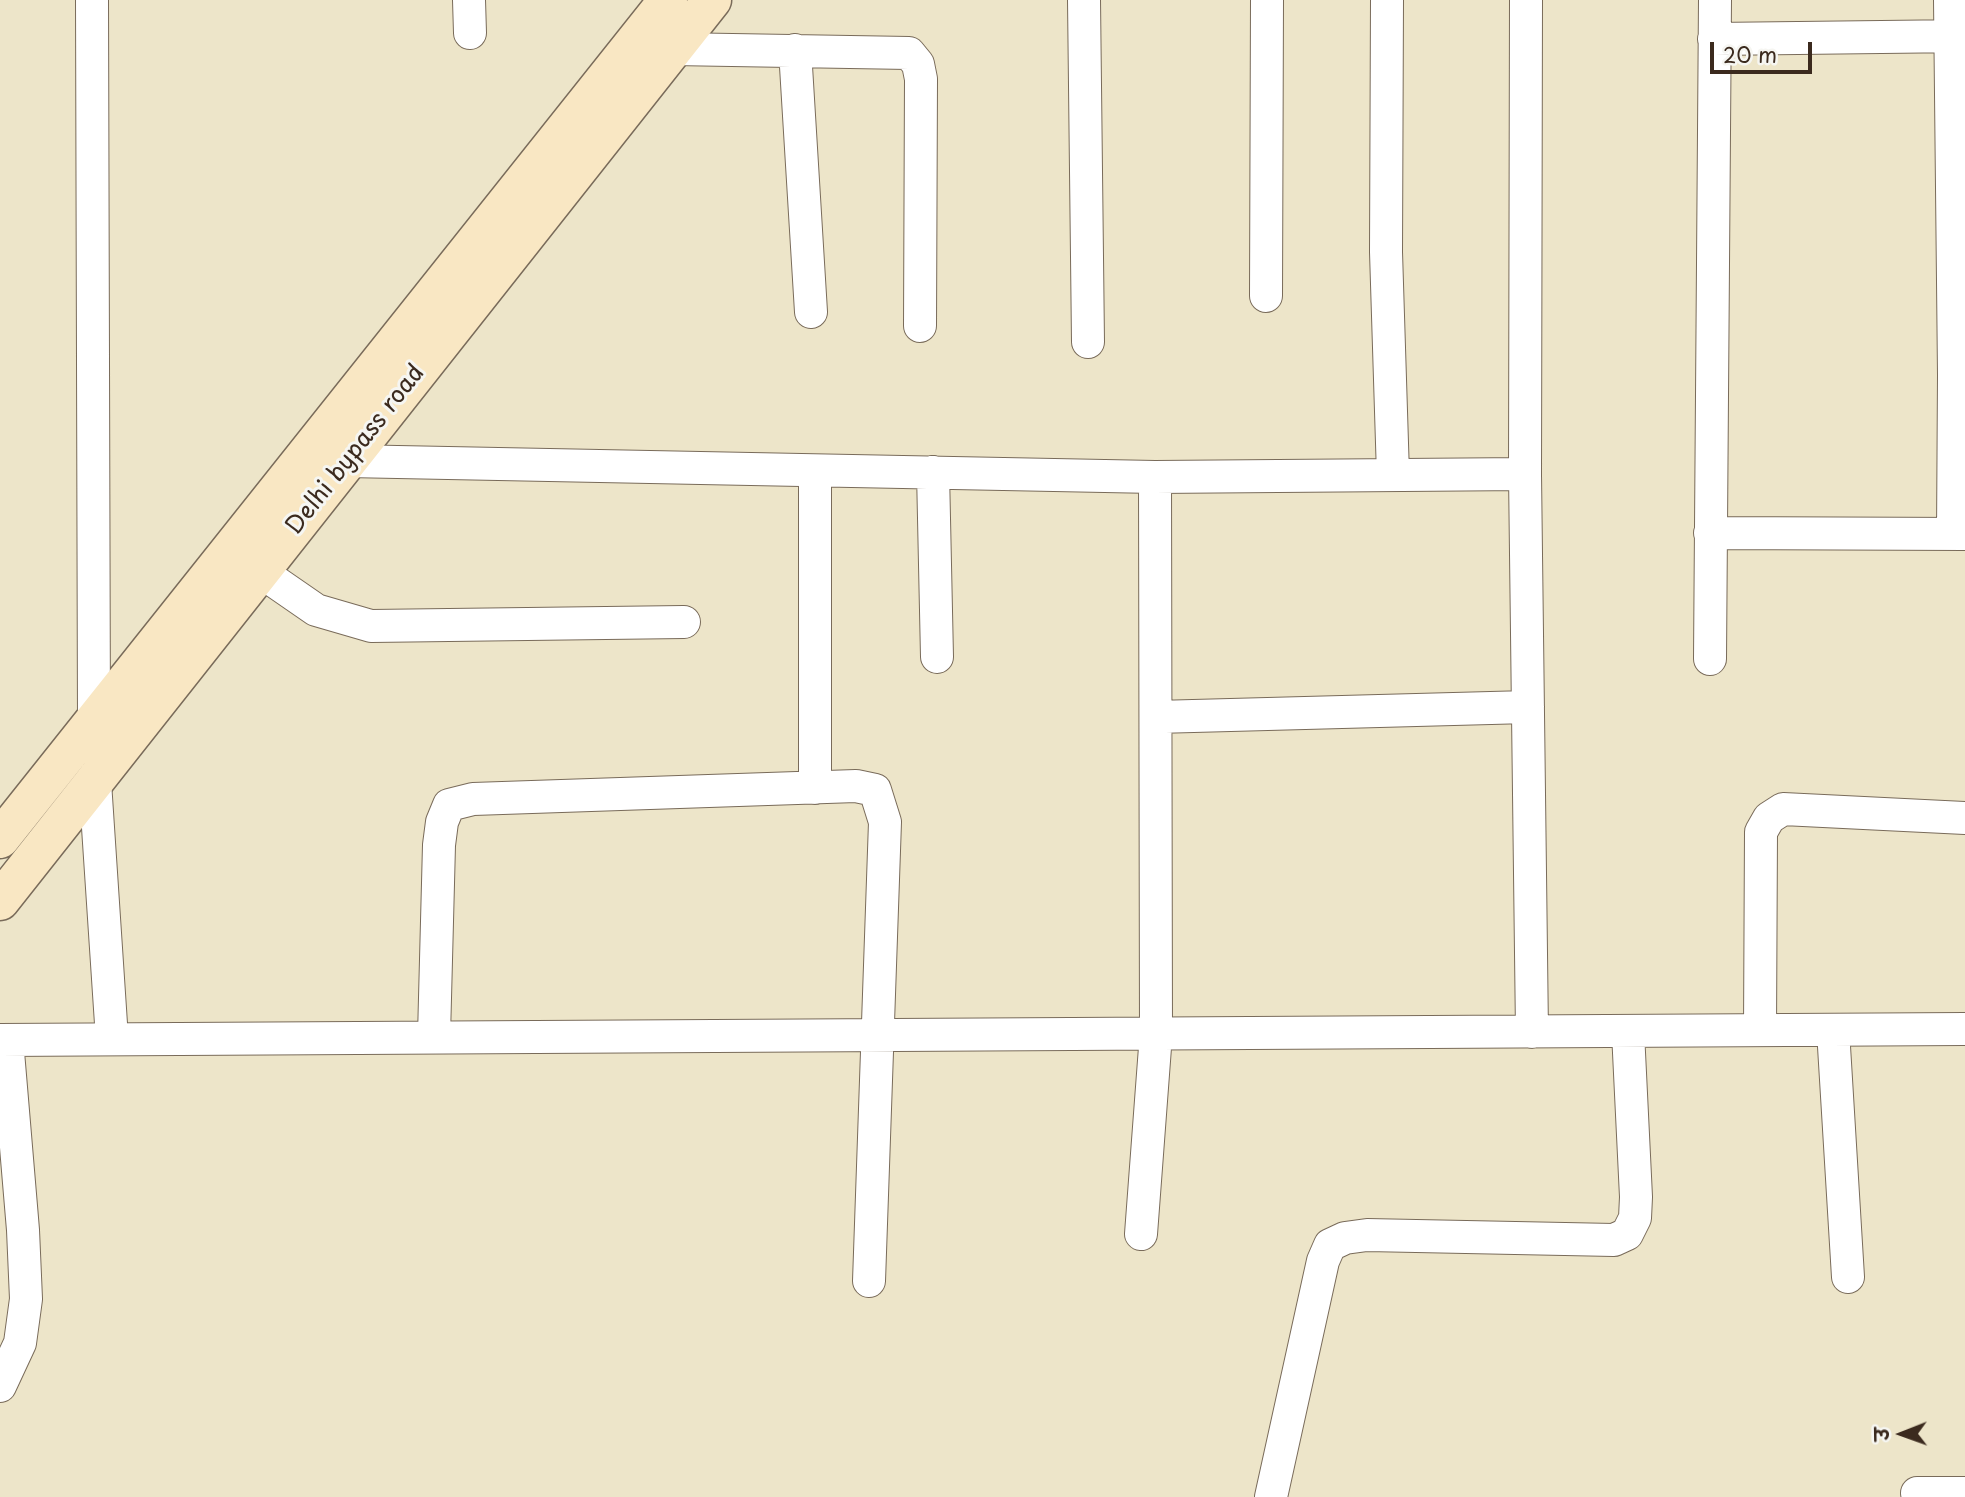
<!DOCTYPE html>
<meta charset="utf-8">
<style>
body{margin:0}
#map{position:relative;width:1965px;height:1497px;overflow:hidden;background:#ede5c9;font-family:"Playpen Sans","Playpen Sans Deva",sans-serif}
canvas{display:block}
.north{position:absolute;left:1867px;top:1399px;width:70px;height:70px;-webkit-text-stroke:5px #f6f6f2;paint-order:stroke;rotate:269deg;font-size:19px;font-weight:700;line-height:28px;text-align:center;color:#3b2a1e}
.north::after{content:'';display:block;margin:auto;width:24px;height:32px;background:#3b2a1e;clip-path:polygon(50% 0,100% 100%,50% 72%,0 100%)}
.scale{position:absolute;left:1710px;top:42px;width:102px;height:32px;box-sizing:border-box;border:4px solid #3b2a1e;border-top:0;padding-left:9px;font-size:21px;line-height:24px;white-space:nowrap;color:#3b2a1e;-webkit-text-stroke:5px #f6f6f2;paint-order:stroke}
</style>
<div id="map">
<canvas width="1965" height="1497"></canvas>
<div class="north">उ</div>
<div class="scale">20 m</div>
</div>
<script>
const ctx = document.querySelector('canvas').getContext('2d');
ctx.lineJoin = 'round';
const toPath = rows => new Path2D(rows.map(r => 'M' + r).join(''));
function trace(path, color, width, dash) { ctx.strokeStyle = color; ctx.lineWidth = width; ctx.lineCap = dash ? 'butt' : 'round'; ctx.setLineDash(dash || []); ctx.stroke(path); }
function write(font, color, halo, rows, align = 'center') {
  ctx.font = font + ' "Playpen Sans",sans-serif'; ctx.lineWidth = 6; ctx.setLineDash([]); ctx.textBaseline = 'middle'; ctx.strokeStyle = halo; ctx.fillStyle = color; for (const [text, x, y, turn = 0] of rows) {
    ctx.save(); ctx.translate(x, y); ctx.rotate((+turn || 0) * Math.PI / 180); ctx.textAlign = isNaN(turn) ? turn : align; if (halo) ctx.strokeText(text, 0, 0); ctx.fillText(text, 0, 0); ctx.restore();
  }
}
const minor = toPath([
 [92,0,94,721],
 [469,0,470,33],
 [1084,0,1088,342],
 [1387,0,1386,252,1393,475],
 [1526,0,1525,474,1532,1032],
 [1950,0,1954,375,1953,534],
 [1714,39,1965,36],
 [673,49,909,53,918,64,921,79,920,326],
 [795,50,811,312],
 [1266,296,1267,0],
 [347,461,1155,477,1525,474],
 [815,472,815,788],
 [933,472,937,657],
 [1710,533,1965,534],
 [261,572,316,610,371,626,684,622],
 [1710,659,1715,0],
 [1156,717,1528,707],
 [95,782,112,1039],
 [1760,1029,1761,832,1769,818,1783,809,1965,818],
 [1833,1030,1848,1277],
 [434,1036,439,845,442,822,449,805,473,799,856,786,875,790,885,822,869,1281],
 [0,1040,1965,1029],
 [1141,1234,1156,1034,1155,477],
 [0,1386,20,1343,26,1299,23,1230,7,1040],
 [1917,1493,1965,1493],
 [1271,1497,1323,1261,1330,1245,1345,1238,1367,1235,1614,1240,1627,1234,1635,1218,1636,1197,1628,1032]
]);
const secondary = toPath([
 [0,839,668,0],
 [0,901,712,0]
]);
trace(minor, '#796b5a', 34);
trace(secondary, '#796b5a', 41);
trace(minor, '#fff', 32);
trace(secondary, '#f9e7c3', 38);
write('24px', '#3b2a1e', '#f6f6f2', [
 ["Delhi bypass road",356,450,-52]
]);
</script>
